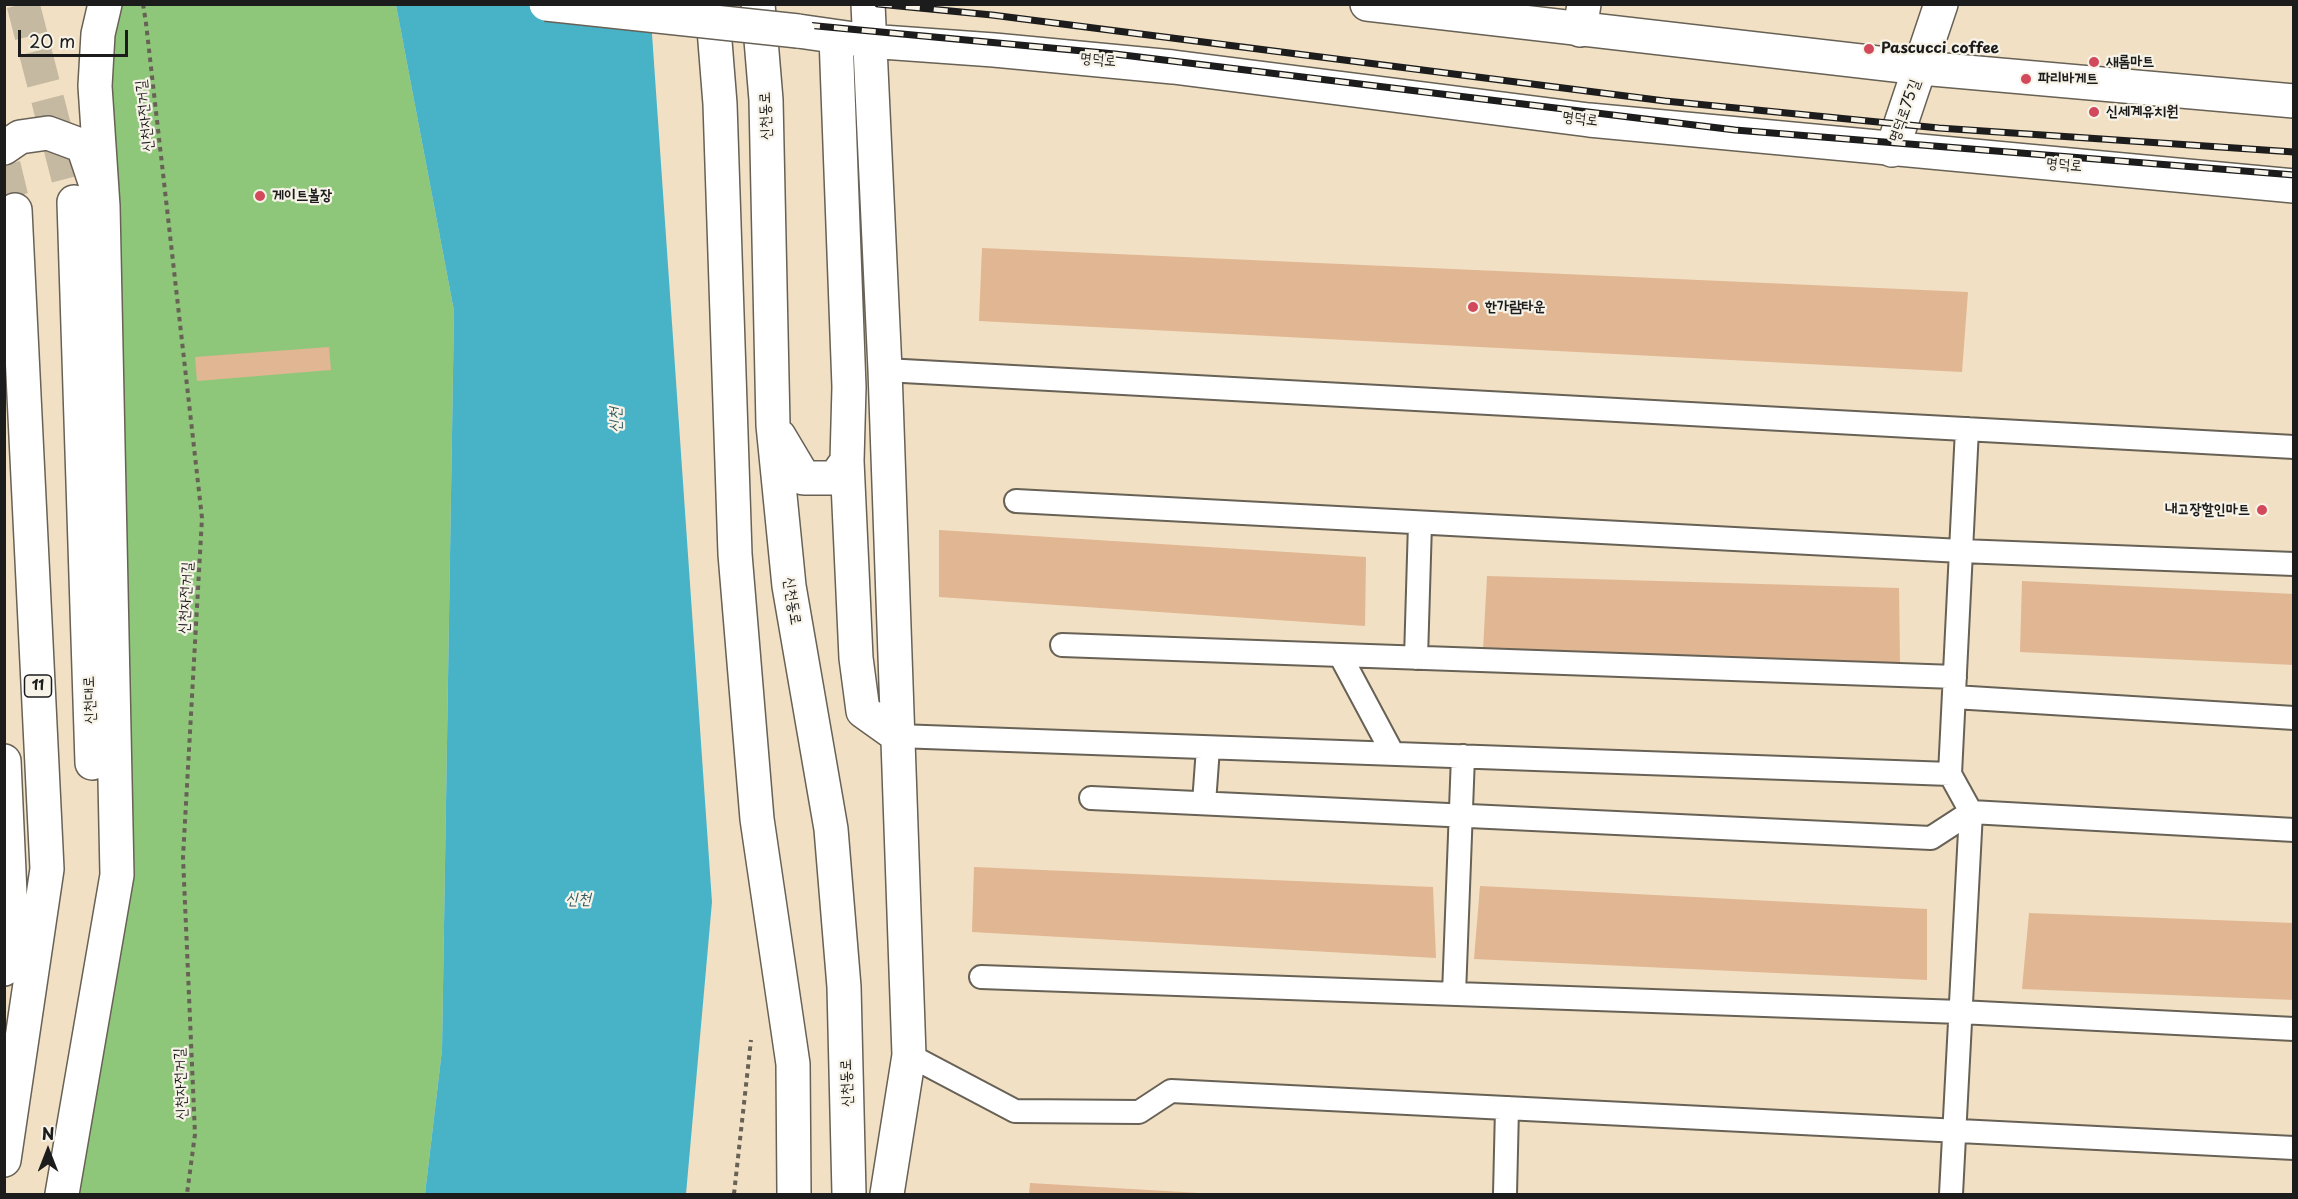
<!DOCTYPE html>
<meta charset="utf-8">
<style>
body{margin:0}
#map{position:relative;width:2298px;height:1199px;overflow:hidden;background:#f1e0c3;font-family:"Playpen Sans",sans-serif}
canvas{display:block}
.frame{position:absolute;inset:0;border:6px solid #1c1c1c;pointer-events:none}
.north{position:absolute;left:18px;top:1121px;width:60px;height:60px;-webkit-text-stroke:4px #f7f3e8;paint-order:stroke;rotate:0deg;font-size:16px;font-weight:700;line-height:24px;text-align:center;color:#1c1c1c}
.north::after{content:'';display:block;margin:auto;width:21px;height:27px;background:#1c1c1c;clip-path:polygon(50% 0,100% 100%,50% 72%,0 100%)}
.scale{position:absolute;left:18px;top:30px;width:110px;height:27px;box-sizing:border-box;border:3px solid #1c1c1c;border-top:0;padding-left:8px;font-size:18px;line-height:21px;white-space:nowrap;color:#1c1c1c;-webkit-text-stroke:4px #f7f3e8;paint-order:stroke}
</style>
<div id="map">
<canvas width="2298" height="1199"></canvas>
<div class="frame"></div>
<div class="north">N</div>
<div class="scale">20 m</div>
</div>
<script>
const ctx = document.querySelector('canvas').getContext('2d');
ctx.lineJoin = 'round';
function paint(path, color) { ctx.fillStyle = color; ctx.fill(path, 'evenodd'); }
const toPath = rows => new Path2D(rows.map(r => 'M' + r).join(''));
function trace(path, color, width, dash) { ctx.strokeStyle = color; ctx.lineWidth = width; ctx.lineCap = dash ? 'butt' : 'round'; ctx.setLineDash(dash || []); ctx.stroke(path); }
function write(font, color, halo, rows, align = 'center') {
  ctx.font = font + ' "Playpen Sans","Poor Story",sans-serif'; ctx.lineWidth = 4.5; ctx.setLineDash([]); ctx.textBaseline = 'middle'; ctx.strokeStyle = halo; ctx.fillStyle = color; for (const [text, x, y, turn = 0] of rows) {
    ctx.save(); ctx.translate(x, y); ctx.rotate((+turn || 0) * Math.PI / 180); ctx.textAlign = isNaN(turn) ? turn : align; if (halo) ctx.strokeText(text, 0, 0); ctx.fillText(text, 0, 0); ctx.restore();
  }
}
paint(toPath([
 [105,5,396,5,454,311,442,1050,425,1194,62,1194,117,875]
]), '#8fc77a');
paint(toPath([
 [396,5,650,5,712,902,686,1194,425,1194,442,1050,454,311]
]), '#48b2c7');
paint(toPath([
 [982,248,1968,292,1962,372,979,321],
 [329,347,331,370,197,381,195,357],
 [939,530,1366,557,1365,626,939,597],
 [1487,576,1899,588,1900,664,1483,650],
 [2022,581,2294,594,2294,665,2020,652],
 [974,867,1433,887,1436,958,972,932],
 [1480,886,1927,909,1927,980,1474,959],
 [2029,913,2294,923,2294,1000,2022,989],
 [1030,1183,1199,1193,1199,1194,1029,1194]
]), '#e1b693');
trace(toPath([
 [23,4,74,202],
 [4,165,15,210]
]), '#c6b9a2', 33, [33, 16]);
const service = toPath([
 [885,370,2294,447],
 [1967,429,1950,774,1971,812,2294,830],
 [1016,501,1961,551,2294,564],
 [1062,645,1955,677],
 [1340,655,1393,754],
 [1416,658,1420,523],
 [1954,697,2294,718],
 [898,736,1950,774],
 [1091,798,1931,838,1971,812],
 [1204,803,1208,748],
 [981,977,1960,1012,2294,1029],
 [1454,994,1463,756],
 [909,1055,1015,1111,1139,1112,1171,1091,2294,1148],
 [1505,1194,1507,1108],
 [1951,1194,1971,812]
]);
const minor = toPath([
 [1580,30,1584,4],
 [1892,150,1941,4]
]);
const secondary = toPath([
 [712,4,720,104,735,554,757,819,793,1064,794,1194],
 [758,4,766,100,773,425,789,586,831,829,844,987,849,1194],
 [868,4,885,370,909,1055,887,1194],
 [1367,4,1921,68,2294,101],
 [798,31,868,41,994,50,1173,67,1589,120,2294,186],
 [836,37,849,387,847,461,856,658,863,711,898,736],
 [779,436,804,478,835,478,847,461]
]);
const trunk = toPath([
 [4,148,20,137,48,133,83,146,95,182],
 [74,202,92,763],
 [4,761,10,894,4,969],
 [4,1160,47,869,15,210],
 [62,1194,117,875,103,206,95,86,98,34,105,4]
]);
trace(service, '#676156', 26);
trace(minor, '#676156', 36);
trace(secondary, '#676156', 36);
trace(trunk, '#676156', 36);
trace(toPath([
 [143,4,146,23,202,518,183,857,195,1134,187,1194],
 [734,1194,751,1040]
]), '#676156', 4, [4.5, 4.5]);
trace(service, '#fff', 22);
trace(minor, '#fff', 33);
trace(secondary, '#fff', 33);
trace(trunk, '#fff', 33);
const rail = toPath([
 [583,4,1115,54,1735,130,2294,175],
 [878,4,992,15,1665,101,1939,128,2294,152]
]);
trace(rail, '#1c1c1c', 7);
trace(rail, '#f7f3e8', 4.5, [14]);
const secondaryBridge = toPath([
 [546,4,798,31]
]);
trace(secondaryBridge, '#676156', 36, []);
trace(secondaryBridge, '#fff', 33);
for (const [x, y, r, color] of [
 [1869,49,6,"#d1495b"],
 [2094,62,6,"#d1495b"],
 [2026,79,6,"#d1495b"],
 [2094,112,6,"#d1495b"],
 [260,196,6,"#d1495b"],
 [1473,307,6,"#d1495b"],
 [2262,510,6,"#d1495b"]
]) { const dot = new Path2D(); dot.arc(x, y, r, 0, 2 * Math.PI); ctx.fillStyle = color; ctx.fill(dot); trace(dot, '#f7f3e8', 2); }
for (const [x, y, w] of [
 [38,686,27]
]) { const box = new Path2D(); box.roundRect(x - w / 2, y - 11, w, 22, 4.5); ctx.fillStyle = '#f7f3e8'; ctx.fill(box); trace(box, '#1c1c1c', 1.5); }
write('bold 14px', '#1c1c1c', null, [
 ["11",38,686]
]);
write('bold 15px', '#1c1c1c', '#f7f3e8', [
 ["Pascucci coffee",1881,49],
 ["새롬마트",2106,62],
 ["파리바게트",2038,79],
 ["신세계유치원",2106,112],
 ["게이트볼장",272,196],
 ["한가람타운",1485,307],
 ["내고장할인마트",2250,510,"right"]
], 'left');
write('15px', '#1c1c1c', '#f7f3e8', [
 ["명덕로",1098,60,5],
 ["명덕로75길",1905,111,-70],
 ["신천자전거길",145,116,-96],
 ["신천동로",766,116,-92],
 ["명덕로",1580,119,7],
 ["명덕로",2064,165,5],
 ["신천자전거길",186,598,-87],
 ["신천동로",792,601,81],
 ["신천대로",90,700,-92],
 ["신천동로",847,1083,-92],
 ["신천자전거길",181,1084,-92]
]);
write('italic 16px', '#2e5860', '#f7f3e8', [
 ["신천",616,420,-91],
 ["신천",578,900]
]);
</script>
